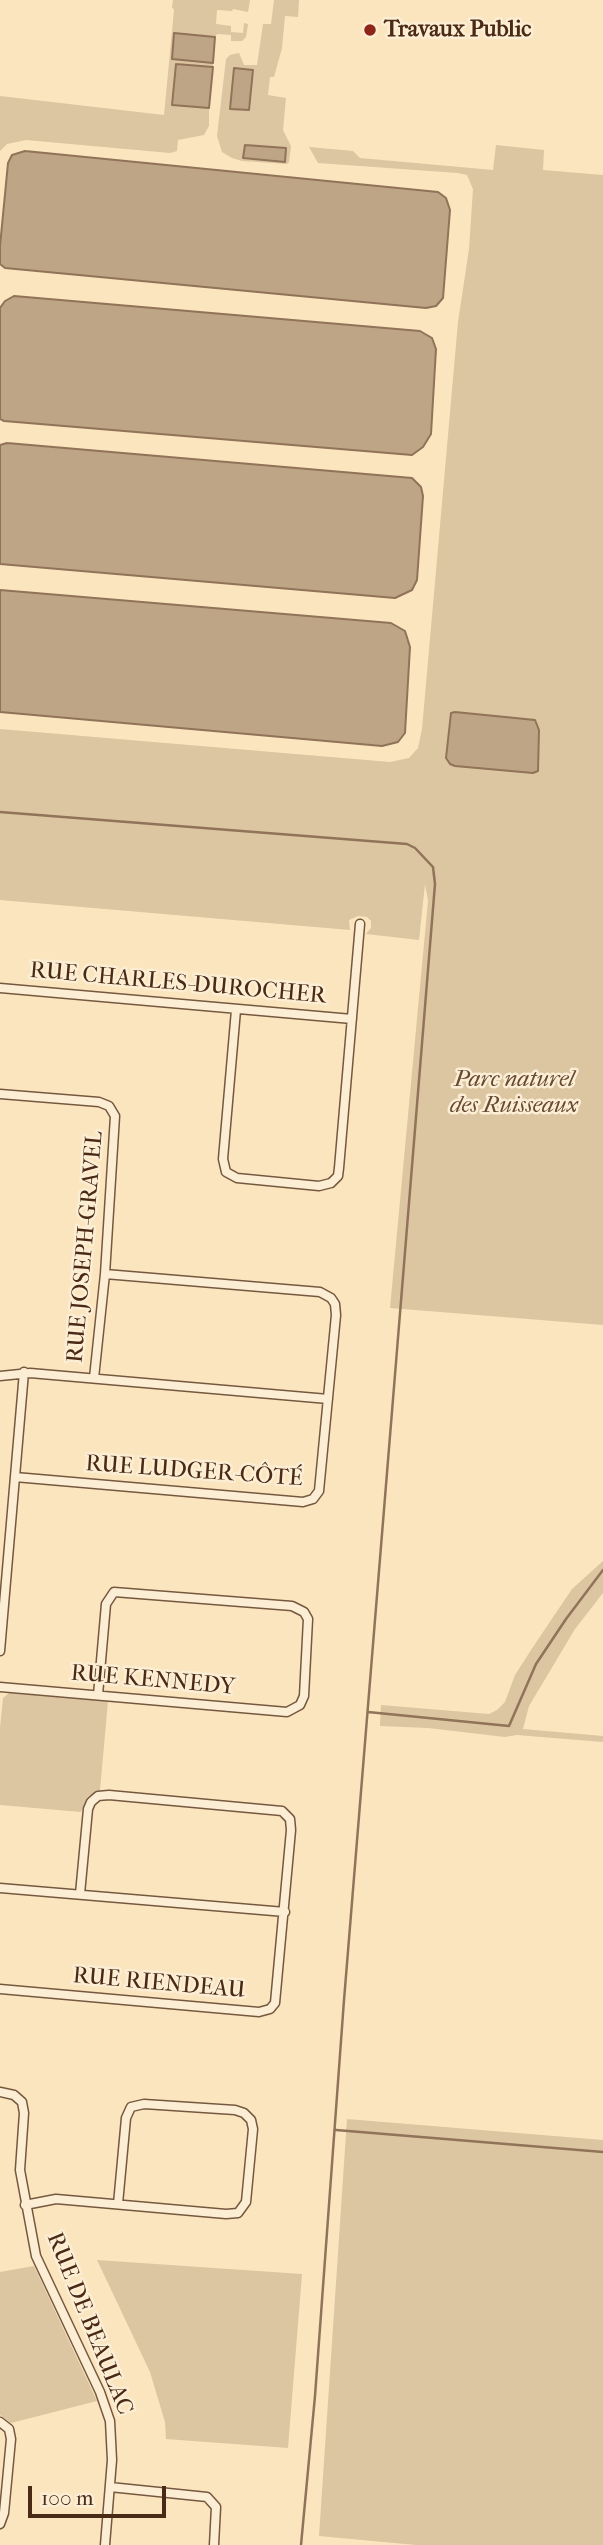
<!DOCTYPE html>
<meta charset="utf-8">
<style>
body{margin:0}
#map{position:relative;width:603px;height:2545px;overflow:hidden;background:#fae5be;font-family:"IM FELL French Canon",serif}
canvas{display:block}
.scale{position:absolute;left:28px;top:2486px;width:138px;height:32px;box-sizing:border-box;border:4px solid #4a2915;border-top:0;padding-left:9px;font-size:21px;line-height:24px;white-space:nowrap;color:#4a2915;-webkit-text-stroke:5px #fceed5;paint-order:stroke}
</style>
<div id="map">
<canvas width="603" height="2545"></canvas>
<div class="scale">100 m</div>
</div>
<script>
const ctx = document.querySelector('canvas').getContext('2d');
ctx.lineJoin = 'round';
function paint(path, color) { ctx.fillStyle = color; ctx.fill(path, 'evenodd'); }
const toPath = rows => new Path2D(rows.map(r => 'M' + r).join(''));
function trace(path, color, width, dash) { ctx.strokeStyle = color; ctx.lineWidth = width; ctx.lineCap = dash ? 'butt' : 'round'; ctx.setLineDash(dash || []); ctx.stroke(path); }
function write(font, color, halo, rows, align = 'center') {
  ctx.font = font + ' "IM FELL French Canon",serif'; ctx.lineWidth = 5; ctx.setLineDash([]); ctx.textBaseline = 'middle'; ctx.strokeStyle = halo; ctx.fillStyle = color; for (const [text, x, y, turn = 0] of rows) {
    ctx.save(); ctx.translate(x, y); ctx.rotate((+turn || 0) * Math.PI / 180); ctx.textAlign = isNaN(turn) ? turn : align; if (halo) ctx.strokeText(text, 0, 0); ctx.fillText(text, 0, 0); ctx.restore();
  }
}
paint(toPath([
 [173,0,250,0,248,12,233,9,232,11,217,10,216,24,231,26,231,32,243,33,244,23,248,24,246,37,242,41,231,41,231,35,217,34,215,37,174,33,172,59,213,63,213,67,176,64,172,105,209,108,209,126,204,135,178,140,177,151,170,153,26,140,7,144,0,151,0,96,164,115,174,10,172,7],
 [274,0,299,0,298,17,285,16,282,48,274,77,270,77,268,95,286,98,283,130,291,146,289,162,287,164,242,161,232,158,222,152,217,136,226,59,230,55,239,53,244,65,257,65,263,24,271,24],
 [245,145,286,148,285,161,243,158],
 [496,145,544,150,543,170,603,175,603,1325,390,1308,428,901,425,884,419,940,366,934,371,928,371,921,367,917,358,916,349,920,350,930,0,900,0,729,390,762,409,758,418,748,422,729,458,322,469,249,473,189,467,175,458,173,318,163,309,147,353,151,360,158,493,170],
 [603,1561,603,1593,575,1629,529,1706,523,1729,603,1736,603,1742,517,1735,505,1737,428,1728,380,1726,381,1705,489,1714,497,1710,505,1702,515,1675,531,1650,572,1589],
 [9,1693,108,1701,100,1790,87,1797,81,1812,0,1805,0,1728,3,1698],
 [347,2119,603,2140,603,2545,416,2545,319,2536],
 [97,2260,302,2274,288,2448,166,2439,165,2422,150,2372],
 [34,2266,97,2401,11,2423,0,2415,0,2272]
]), '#dcc5a1');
const water = toPath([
 [174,33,215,37,213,63,172,59,174,33],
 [176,64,213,67,209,108,172,105,176,64],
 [234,68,253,70,249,110,230,109,234,68],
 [245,145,286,148,285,162,243,158,245,145],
 [25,151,438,192,446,198,450,210,443,298,436,306,426,308,5,268,0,264,0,246,8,163,12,155,25,151],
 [14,296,420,331,432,338,436,349,431,434,423,447,412,455,4,421,0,419,0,308,5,301,14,296],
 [7,443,412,478,421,487,423,496,417,580,412,590,395,598,0,564,0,445,7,443],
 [0,590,391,623,405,631,410,647,405,733,398,742,382,746,0,712,0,590],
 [455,712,535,720,539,730,538,771,533,773,455,766,450,764,446,758,451,713,455,712]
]);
paint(water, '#bea585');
trace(water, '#907358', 2);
trace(toPath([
 [0,812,407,844,415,848,433,867,435,884,344,2000,315,2396,301,2545],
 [368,1712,509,1726,536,1664,566,1619,603,1570],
 [336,2130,603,2152]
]), '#907358', 2.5);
const minor = toPath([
 [0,988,352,1019],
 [236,1010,223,1159,226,1172,237,1178,319,1186,331,1183,338,1176,339,1168,360,924],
 [0,1094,99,1102,109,1106,115,1116,105,1274,94,1378],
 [0,1376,30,1373,328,1399],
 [15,1477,303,1502,313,1499,319,1491,336,1315,335,1304,331,1298,320,1292,105,1274],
 [0,1651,24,1372],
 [0,1687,287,1712,300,1705,304,1696,308,1619,304,1612,292,1606,114,1592,106,1604,98,1695],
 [0,1888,285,1912],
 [0,1989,259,2012,270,2009,275,2003,291,1830,290,1819,282,1811,109,1795,98,1796,91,1802,88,1809,80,1894],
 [0,2092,14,2095,22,2102,24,2113,20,2170,36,2256,100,2392,110,2421,112,2460,105,2545],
 [25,2205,56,2199,226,2214,238,2213,246,2202,253,2129,251,2120,244,2113,235,2110,144,2104,131,2107,126,2118,118,2204],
 [0,2422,9,2429,11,2439,4,2513,0,2524],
 [110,2487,207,2497,216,2507,214,2545]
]);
trace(minor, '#76583f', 11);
trace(minor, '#fceed5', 8);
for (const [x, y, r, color] of [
 [370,30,7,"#8f2418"]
]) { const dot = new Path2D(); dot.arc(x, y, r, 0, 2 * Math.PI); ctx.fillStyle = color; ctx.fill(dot); trace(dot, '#fceed5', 2.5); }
write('bold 23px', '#4a2915', '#fceed5', [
 ["Travaux Public",384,30]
], 'left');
write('23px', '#4a2915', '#fceed5', [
 ["RUE CHARLES-DUROCHER",178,984,5],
 ["RUE JOSEPH-GRAVEL",86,1247,-85],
 ["RUE LUDGER-CÔTÉ",194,1472,4],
 ["RUE KENNEDY",153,1681,5],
 ["RUE RIENDEAU",159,1984,5],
 ["RUE DE BEAULAC",89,2324,68]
]);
write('italic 23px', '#674831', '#fceed5', [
 ["Parc naturel",514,1080],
 ["des Ruisseaux",514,1106]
]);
</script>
